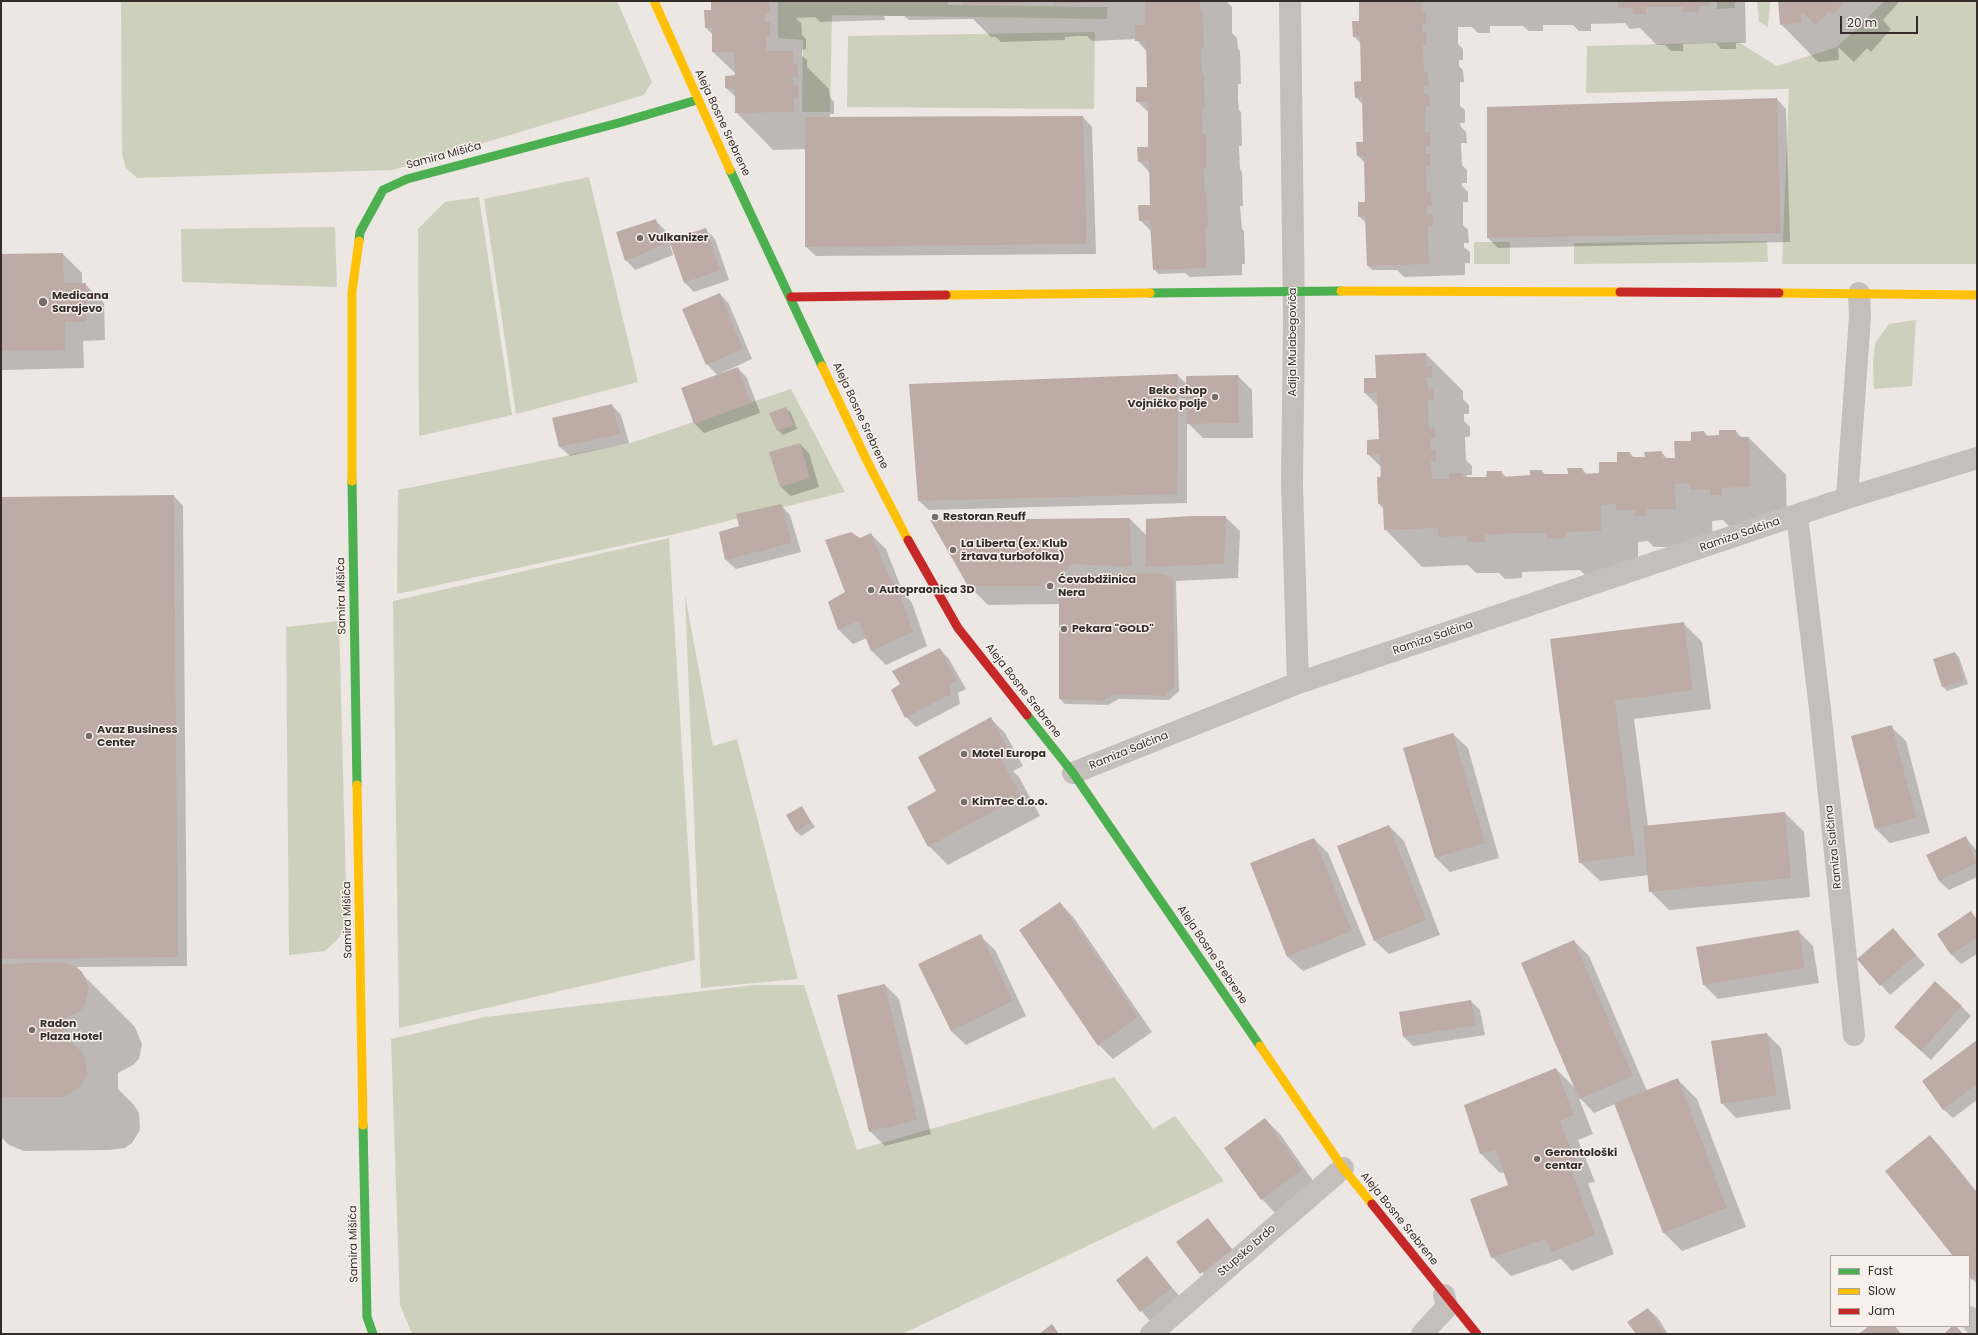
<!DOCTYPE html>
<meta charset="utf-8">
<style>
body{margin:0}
#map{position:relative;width:1978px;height:1335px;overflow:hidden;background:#ece7e3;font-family:Poppins,sans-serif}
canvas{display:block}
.frame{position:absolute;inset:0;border:2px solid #352d2a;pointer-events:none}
.legend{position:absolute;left:1830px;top:1255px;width:140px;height:72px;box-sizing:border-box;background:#f8f1eb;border:1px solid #aaa39e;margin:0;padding:5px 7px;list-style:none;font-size:12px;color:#352d2a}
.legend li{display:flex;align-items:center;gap:8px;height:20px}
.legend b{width:20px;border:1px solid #aaa39e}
.scale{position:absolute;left:1840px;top:16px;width:78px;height:18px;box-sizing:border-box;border:2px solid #352d2a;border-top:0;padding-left:5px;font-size:12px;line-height:14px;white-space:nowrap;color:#352d2a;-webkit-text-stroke:3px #f8f1eb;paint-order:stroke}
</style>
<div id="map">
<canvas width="1978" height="1335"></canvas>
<div class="frame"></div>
<ul class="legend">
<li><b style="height:5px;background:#4caf50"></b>Fast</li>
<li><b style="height:5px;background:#ffc107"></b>Slow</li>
<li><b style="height:5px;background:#c62828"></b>Jam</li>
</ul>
<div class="scale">20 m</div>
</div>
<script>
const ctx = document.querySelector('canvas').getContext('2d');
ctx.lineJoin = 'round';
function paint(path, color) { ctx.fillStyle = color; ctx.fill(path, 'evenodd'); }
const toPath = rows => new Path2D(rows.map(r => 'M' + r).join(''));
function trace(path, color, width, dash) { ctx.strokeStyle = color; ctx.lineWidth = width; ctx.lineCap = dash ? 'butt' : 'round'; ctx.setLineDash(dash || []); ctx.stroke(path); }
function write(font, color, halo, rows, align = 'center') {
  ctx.font = font + ' Poppins,sans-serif'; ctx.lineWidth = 3; ctx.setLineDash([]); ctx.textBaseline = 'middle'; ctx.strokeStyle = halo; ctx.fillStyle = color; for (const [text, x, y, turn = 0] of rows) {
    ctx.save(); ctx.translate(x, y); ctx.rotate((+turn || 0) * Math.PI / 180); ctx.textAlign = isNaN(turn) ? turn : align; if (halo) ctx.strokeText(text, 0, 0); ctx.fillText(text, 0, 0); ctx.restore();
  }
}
paint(toPath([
 [121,1,617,1,652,82,644,95,393,170,137,178,126,168,122,154],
 [778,1,947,1,948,5,1107,7,1107,19,832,15,830,112,802,112,803,40,778,38],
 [1717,1,1735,1,1735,8,1717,9],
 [1757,1,1770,1,1768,27,1759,22],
 [1885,1,1977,1,1977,264,1782,264,1789,89,1586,93,1587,46,1738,42,1777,66,1837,47],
 [1095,32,1094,109,847,107,848,36],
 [589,177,638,382,516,414,484,199],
 [479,197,512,415,419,436,418,229,445,202],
 [335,227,337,287,182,282,181,229],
 [1767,241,1768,262,1574,264,1574,243],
 [1474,242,1510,242,1510,264,1474,264],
 [1916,320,1912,386,1874,389,1873,363,1875,343,1889,324],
 [791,389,845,492,675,534,397,594,398,490,634,442],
 [669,538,695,960,399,1028,393,601],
 [685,595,713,746,737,739,798,979,701,988],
 [339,621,347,924,338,939,325,951,289,955,286,627],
 [754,985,804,985,857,1150,1114,1077,1153,1129,1175,1116,1224,1181,902,1334,412,1334,400,1305,391,1039,485,1017]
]), '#ced0be');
paint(toPath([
 [711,1,1226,1,1232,7,1232,33,1237,38,1238,49,1240,51,1241,84,1238,84,1238,100,1239,110,1241,112,1242,146,1239,146,1240,169,1242,172,1243,206,1240,206,1242,229,1244,231,1245,264,1242,264,1242,275,1190,277,1185,273,1158,274,1154,269,1152,232,1140,220,1151,206,1150,173,1139,161,1149,148,1149,113,1137,101,1148,88,1147,52,1136,39,1092,41,1087,36,1078,36,1065,37,1065,40,1001,42,996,37,991,37,973,19,909,20,904,16,884,16,885,20,820,22,815,17,796,18,801,23,802,35,806,39,806,49,802,50,802,56,807,60,807,67,829,89,830,97,834,102,834,114,830,114,830,118,1083,117,1092,127,1096,254,816,256,806,247,806,149,773,150,736,112,736,97,726,88,736,76,736,74,713,52,713,35,706,28,712,11],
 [1374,1,1745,1,1746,43,1736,43,1736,49,1721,49,1716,43,1683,44,1683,51,1671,51,1665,45,1657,45,1640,28,1630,29,1625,23,1591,24,1591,31,1579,31,1573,25,1543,25,1543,31,1529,31,1523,26,1490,26,1490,33,1478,33,1472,27,1458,27,1458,44,1463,49,1463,60,1459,60,1459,66,1463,70,1464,82,1460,82,1460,106,1465,110,1465,123,1460,123,1461,127,1466,132,1467,143,1461,143,1462,165,1467,170,1467,183,1462,183,1462,186,1468,192,1468,202,1463,202,1463,225,1468,230,1469,243,1464,243,1464,247,1470,252,1470,263,1465,263,1465,275,1404,277,1397,270,1372,270,1368,266,1367,224,1359,216,1366,203,1365,163,1358,156,1364,142,1363,105,1356,97,1362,82,1361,44,1354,36,1360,22],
 [1779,1,1900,1,1883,20,1891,29,1871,52,1867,48,1854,62,1838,47,1839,60,1818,62,1781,24],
 [1777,99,1786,109,1790,242,1498,248,1488,238,1488,108],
 [655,220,665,230,669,242,705,229,715,239,729,280,694,292,684,282,672,245,670,246,673,255,635,270,626,260],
 [63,254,82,273,82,284,85,284,104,303,105,340,83,341,84,368,1,370,1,255],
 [720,294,729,304,752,359,717,375,707,364],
 [1426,354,1463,391,1463,399,1469,405,1469,414,1464,414,1464,421,1470,427,1470,436,1465,437,1466,460,1472,466,1472,475,1467,475,1467,478,1487,478,1501,472,1507,478,1531,476,1542,471,1546,475,1569,475,1582,469,1588,475,1600,474,1630,453,1634,458,1646,458,1661,452,1668,459,1676,459,1704,432,1709,437,1720,436,1736,431,1742,438,1749,438,1786,475,1787,524,1729,526,1723,520,1712,521,1713,545,1673,553,1667,547,1654,547,1648,541,1638,542,1638,568,1586,576,1580,570,1522,572,1522,578,1505,579,1499,573,1476,573,1468,565,1422,567,1385,529,1384,509,1379,504,1381,467,1368,454,1380,440,1378,406,1365,393,1377,379],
 [738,368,747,378,760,413,704,433,695,424],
 [1177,375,1188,385,1238,376,1252,390,1253,438,1203,438,1187,422,1187,503,929,510,919,501],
 [612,405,621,415,629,443,570,456,560,447,553,419],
 [786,408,791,413,797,429,783,435,778,430],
 [800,444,809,453,819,487,791,496,781,487,771,452],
 [174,496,183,506,187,966,75,967,135,1027,142,1044,139,1059,133,1065,118,1073,118,1089,134,1105,139,1113,140,1130,132,1143,125,1148,109,1150,24,1151,9,1145,1,1137,1,498],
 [781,505,790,515,801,552,736,569,726,560,740,526],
 [1225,517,1240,531,1238,578,1176,581,1179,691,1169,700,1119,699,1108,705,1065,704,1060,699,1060,604,988,605,968,585,1130,519,1147,536],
 [871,534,886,549,902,590,912,603,927,646,886,665,871,650,867,638,853,644,839,630,829,603,846,593,859,539],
 [1683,623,1702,642,1711,709,1634,719,1648,826,1785,813,1804,832,1810,897,1669,910,1650,891,1649,875,1600,881,1580,862,1551,640],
 [940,649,949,659,966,689,958,693,960,704,916,727,906,717],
 [1955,653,1959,657,1968,684,1947,691,1943,687],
 [990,718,1005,733,1023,766,1013,771,1019,777,1040,816,948,865,929,846,938,791],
 [1891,727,1906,741,1930,833,1890,843,1876,829,1852,737],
 [1453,734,1468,748,1499,858,1450,872,1436,858],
 [801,807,815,827,801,836,796,831],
 [1389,826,1404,841,1440,935,1389,954,1374,940],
 [1966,838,1977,851,1977,877,1949,890,1939,881],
 [1314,839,1328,853,1366,945,1303,971,1288,957,1251,864],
 [1060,903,1074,918,1152,1032,1113,1059,1099,1045],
 [1971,913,1977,919,1977,954,1961,964,1952,955,1938,935],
 [1893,929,1925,965,1890,995,1858,959],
 [1798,931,1813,946,1819,983,1718,999,1704,985],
 [980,936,995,950,1026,1016,966,1045,951,1031,920,965],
 [1574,941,1589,956,1647,1091,1678,1080,1697,1099,1746,1227,1682,1251,1663,1232,1615,1104,1594,1113,1578,1096,1593,1134,1578,1140,1595,1182,1588,1183,1614,1254,1572,1271,1561,1259,1511,1276,1492,1257,1509,1186,1504,1172,1500,1173,1481,1154,1465,1106,1556,1069,1576,1089],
 [885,985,899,999,931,1134,885,1146,870,1131],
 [1471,1001,1480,1010,1485,1035,1413,1046,1404,1037,1400,1013],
 [1961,1006,1971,1016,1931,1060,1905,1036],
 [1767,1034,1781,1048,1791,1109,1736,1118,1722,1103],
 [1977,1041,1977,1100,1953,1118,1943,1109],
 [1265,1119,1280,1134,1316,1185,1276,1214,1262,1199],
 [1930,1136,1944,1151,1977,1192,1977,1284,1969,1275,1969,1256,1954,1256],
 [1208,1219,1241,1260,1211,1283,1178,1242],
 [1147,1258,1181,1298,1150,1321,1117,1281],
 [1648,1309,1658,1318,1668,1334,1637,1334],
 [1870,1326,1895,1326,1901,1334,1860,1334]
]), '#0003');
paint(toPath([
 [711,1,769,1,770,13,765,13,765,22,770,22,770,35,766,35,767,51,793,51,793,64,797,64,798,77,793,77,793,85,798,85,798,99,794,99,794,112,735,113,735,89,725,88,725,76,735,75,734,52,712,52,712,28,705,28,704,10,711,10],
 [962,1,1029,1,1029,3,963,5],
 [1054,1,1109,1,1109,2,1054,4],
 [1145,1,1200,1,1201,13,1203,13,1204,48,1201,48,1201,62,1202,74,1204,74,1205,109,1202,109,1203,134,1206,134,1206,169,1204,169,1205,193,1207,193,1208,227,1205,227,1207,268,1153,270,1150,220,1139,221,1138,205,1150,205,1149,161,1138,162,1137,147,1148,147,1148,102,1136,102,1136,87,1147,87,1146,41,1135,41,1135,25,1145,25],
 [1422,1,1421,11,1426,11,1426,24,1422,24,1422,32,1426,32,1427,45,1423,45,1424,72,1428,72,1429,86,1424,86,1424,94,1429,94,1430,106,1425,106,1425,132,1430,132,1430,146,1425,146,1426,154,1431,154,1431,166,1426,166,1427,192,1431,192,1432,206,1427,206,1427,214,1433,214,1433,226,1428,226,1429,264,1367,266,1365,216,1358,217,1358,202,1365,202,1364,156,1357,156,1356,142,1363,142,1362,97,1355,98,1354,82,1361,81,1360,36,1353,37,1352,21,1359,21,1359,2],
 [1618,1,1709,1,1709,6,1699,6,1699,12,1683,12,1683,7,1646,7,1646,14,1633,14,1632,8,1618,8],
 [1778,1,1846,1,1833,15,1829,11,1816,25,1801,12,1802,23,1780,25],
 [1777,98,1781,233,1487,238,1487,107],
 [1083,116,1087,244,805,247,805,117],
 [656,219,664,245,625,261,616,232],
 [706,228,720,270,684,283,669,240],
 [63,253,64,283,86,283,86,322,65,322,65,350,1,351,1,254],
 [720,293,743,349,706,365,682,309],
 [1426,353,1427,367,1432,366,1432,377,1427,377,1428,389,1433,388,1434,399,1428,400,1429,428,1435,428,1435,438,1430,439,1431,450,1436,450,1436,461,1431,461,1432,479,1449,479,1449,473,1462,473,1462,477,1486,477,1487,471,1502,471,1502,477,1530,475,1530,470,1542,470,1542,474,1568,474,1567,468,1582,468,1583,474,1599,473,1599,462,1617,462,1617,452,1630,452,1630,457,1645,457,1644,452,1662,451,1662,458,1675,458,1674,441,1691,441,1691,432,1704,431,1705,436,1719,435,1719,430,1736,430,1736,437,1749,437,1750,487,1722,488,1722,495,1710,495,1710,489,1690,490,1690,483,1675,484,1676,509,1647,509,1647,516,1635,516,1635,510,1616,510,1616,504,1601,505,1601,531,1566,532,1566,538,1547,539,1547,533,1519,533,1485,535,1486,542,1467,542,1466,536,1438,537,1438,528,1384,530,1383,504,1378,504,1377,477,1381,477,1380,454,1367,455,1367,440,1379,439,1377,393,1364,393,1364,378,1376,378,1375,355],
 [738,367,751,403,694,424,681,388],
 [1178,374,1177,494,918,501,909,384],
 [1238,375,1239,423,1187,424,1186,376],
 [612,404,620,434,559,447,552,418],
 [786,407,794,425,777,431,769,413],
 [800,443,810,478,780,487,769,452],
 [174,495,178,957,1,959,1,497],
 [781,504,792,543,725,560,719,532,739,526,736,514],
 [1191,516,1226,516,1224,564,1145,567,1146,519],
 [1130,518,1132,567,1073,564,1050,586,968,586,930,520],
 [851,532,860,538,871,533,888,574,898,588,913,632,871,651,859,621,838,630,828,602,845,592,825,540],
 [1155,573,1173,577,1175,686,1165,696,1115,694,1103,701,1059,699,1059,588,1071,575],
 [1684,622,1693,690,1615,701,1635,855,1579,863,1550,639],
 [940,648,957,680,949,684,951,694,905,718,891,690,900,684,892,671],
 [1955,652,1964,680,1942,687,1933,659],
 [991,717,1009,751,1000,756,1021,796,928,847,907,807,936,791,918,757],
 [1892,725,1916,818,1875,829,1851,736],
 [1453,733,1485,843,1435,858,1403,748],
 [802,806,811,822,796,832,786,815],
 [1785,812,1791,878,1649,892,1643,826],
 [1389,825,1426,920,1374,941,1337,846],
 [1966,836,1977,863,1939,881,1926,855],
 [1314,838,1352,931,1287,957,1250,863],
 [1060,902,1138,1017,1098,1046,1019,930],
 [1971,911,1977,920,1977,938,1951,955,1937,934],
 [1893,928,1916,955,1880,986,1857,959],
 [1799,930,1805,968,1703,985,1696,947],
 [981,934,1013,1001,951,1031,918,964],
 [1574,940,1633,1076,1579,1099,1521,963],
 [56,962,66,963,75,966,82,972,86,980,89,989,85,1005,79,1012,64,1019,64,1041,73,1044,80,1050,85,1058,87,1075,78,1089,63,1097,1,1097,1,964],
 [1935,981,1962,1006,1921,1051,1894,1027],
 [885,984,917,1120,869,1132,837,995],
 [1471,1000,1476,1025,1403,1037,1399,1012],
 [1767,1033,1777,1095,1721,1104,1711,1041],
 [1977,1040,1977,1084,1943,1110,1922,1081],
 [1556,1068,1574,1115,1560,1121,1577,1163,1570,1165,1595,1235,1552,1252,1545,1239,1491,1258,1470,1199,1508,1185,1496,1150,1480,1154,1464,1105],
 [1678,1078,1727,1208,1663,1233,1614,1103],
 [1265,1118,1302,1170,1261,1200,1224,1148],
 [1930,1135,1977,1194,1977,1276,1972,1280,1969,1276,1969,1256,1953,1256,1885,1171],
 [1208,1218,1232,1250,1200,1274,1176,1242],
 [1147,1256,1172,1288,1140,1312,1116,1280],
 [1648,1308,1666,1334,1636,1334,1627,1322],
 [1052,1324,1059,1334,1039,1334],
 [1869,1326,1894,1326,1900,1333,1859,1334],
 [1952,1326,1956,1326,1963,1334,1944,1334]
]), '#bdaca6');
trace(toPath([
 [1290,1,1294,320,1292,484,1298,683],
 [1847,498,1860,317,1859,293],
 [1797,516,1820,709,1854,1035],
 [1073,773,1298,683,1847,498,1977,458],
 [1969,1317,1977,1327],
 [1151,1334,1343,1168],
 [1422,1334,1447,1307,1444,1295]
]), '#c5bfbb', 22);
trace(toPath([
 [730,170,822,366],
 [359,241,360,232,383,190,407,179,622,122,697,100],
 [1150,293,1341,291],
 [352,481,357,785],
 [1027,715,1073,773,1260,1046],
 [363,1125,367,1317,373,1334]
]), '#4caf50', 9);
trace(toPath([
 [654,1,730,170],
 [1341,291,1620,292],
 [1779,293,1977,295],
 [946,295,1150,293],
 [822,366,868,463,908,540],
 [352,481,352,292,359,241],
 [357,785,363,1125],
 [1260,1046,1343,1168,1372,1204]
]), '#ffc107', 9);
trace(toPath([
 [1620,292,1779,293],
 [791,297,946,295],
 [908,540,958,628,1027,715],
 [1372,1204,1477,1334]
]), '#c62828', 9);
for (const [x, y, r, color] of [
 [640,238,4,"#756e6b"],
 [43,302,5,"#756e6b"],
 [1215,397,4,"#756e6b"],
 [935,517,4,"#756e6b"],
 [953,550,4,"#756e6b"],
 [1050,586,4,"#756e6b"],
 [871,590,4,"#756e6b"],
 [1064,629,4,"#756e6b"],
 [89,736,4,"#756e6b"],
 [964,754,4,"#756e6b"],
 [964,802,4,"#756e6b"],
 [32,1030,4,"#756e6b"],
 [1537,1159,4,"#756e6b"]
]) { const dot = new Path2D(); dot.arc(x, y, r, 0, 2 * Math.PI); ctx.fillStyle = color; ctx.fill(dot); trace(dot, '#f8f1eb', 1.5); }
write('11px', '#352d2a', '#f8f1eb', [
 ["Aleja Bosne Srebrene",722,123,65],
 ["Samira Mišića",444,156,-15],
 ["Adija Mulabegovića",1293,342,-90],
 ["Aleja Bosne Srebrene",860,416,65],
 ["Ramiza Salčina",1740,535,-19],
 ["Samira Mišića",342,596,-91],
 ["Ramiza Salčina",1433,638,-19],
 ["Aleja Bosne Srebrene",1023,691,52],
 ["Ramiza Salčina",1129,751,-22],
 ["Ramiza Salčina",1834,847,-96],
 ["Samira Mišića",348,920,-91],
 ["Aleja Bosne Srebrene",1212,955,56],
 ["Aleja Bosne Srebrene",1399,1219,51],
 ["Samira Mišića",354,1244,-91],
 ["Stupsko brdo",1247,1251,-41]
]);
write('bold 11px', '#352d2a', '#f8f1eb', [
 ["Vulkanizer",648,238],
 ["Medicana",52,296],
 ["Sarajevo",52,309],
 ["Beko shop",1207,391,"right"],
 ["Vojničko polje",1207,404,"right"],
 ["Restoran Reuff",943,517],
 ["La Liberta (ex. Klub",961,544],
 ["žrtava turbofolka)",961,557],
 ["Ćevabdžinica",1058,580],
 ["Nera",1058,593],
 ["Autopraonica 3D",879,590],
 ["Pekara \"GOLD\"",1072,629],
 ["Avaz Business",97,730],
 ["Center",97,743],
 ["Motel Europa",972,754],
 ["KimTec d.o.o.",972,802],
 ["Radon",40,1024],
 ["Plaza Hotel",40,1037],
 ["Gerontološki",1545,1153],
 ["centar",1545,1166]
], 'left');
</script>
